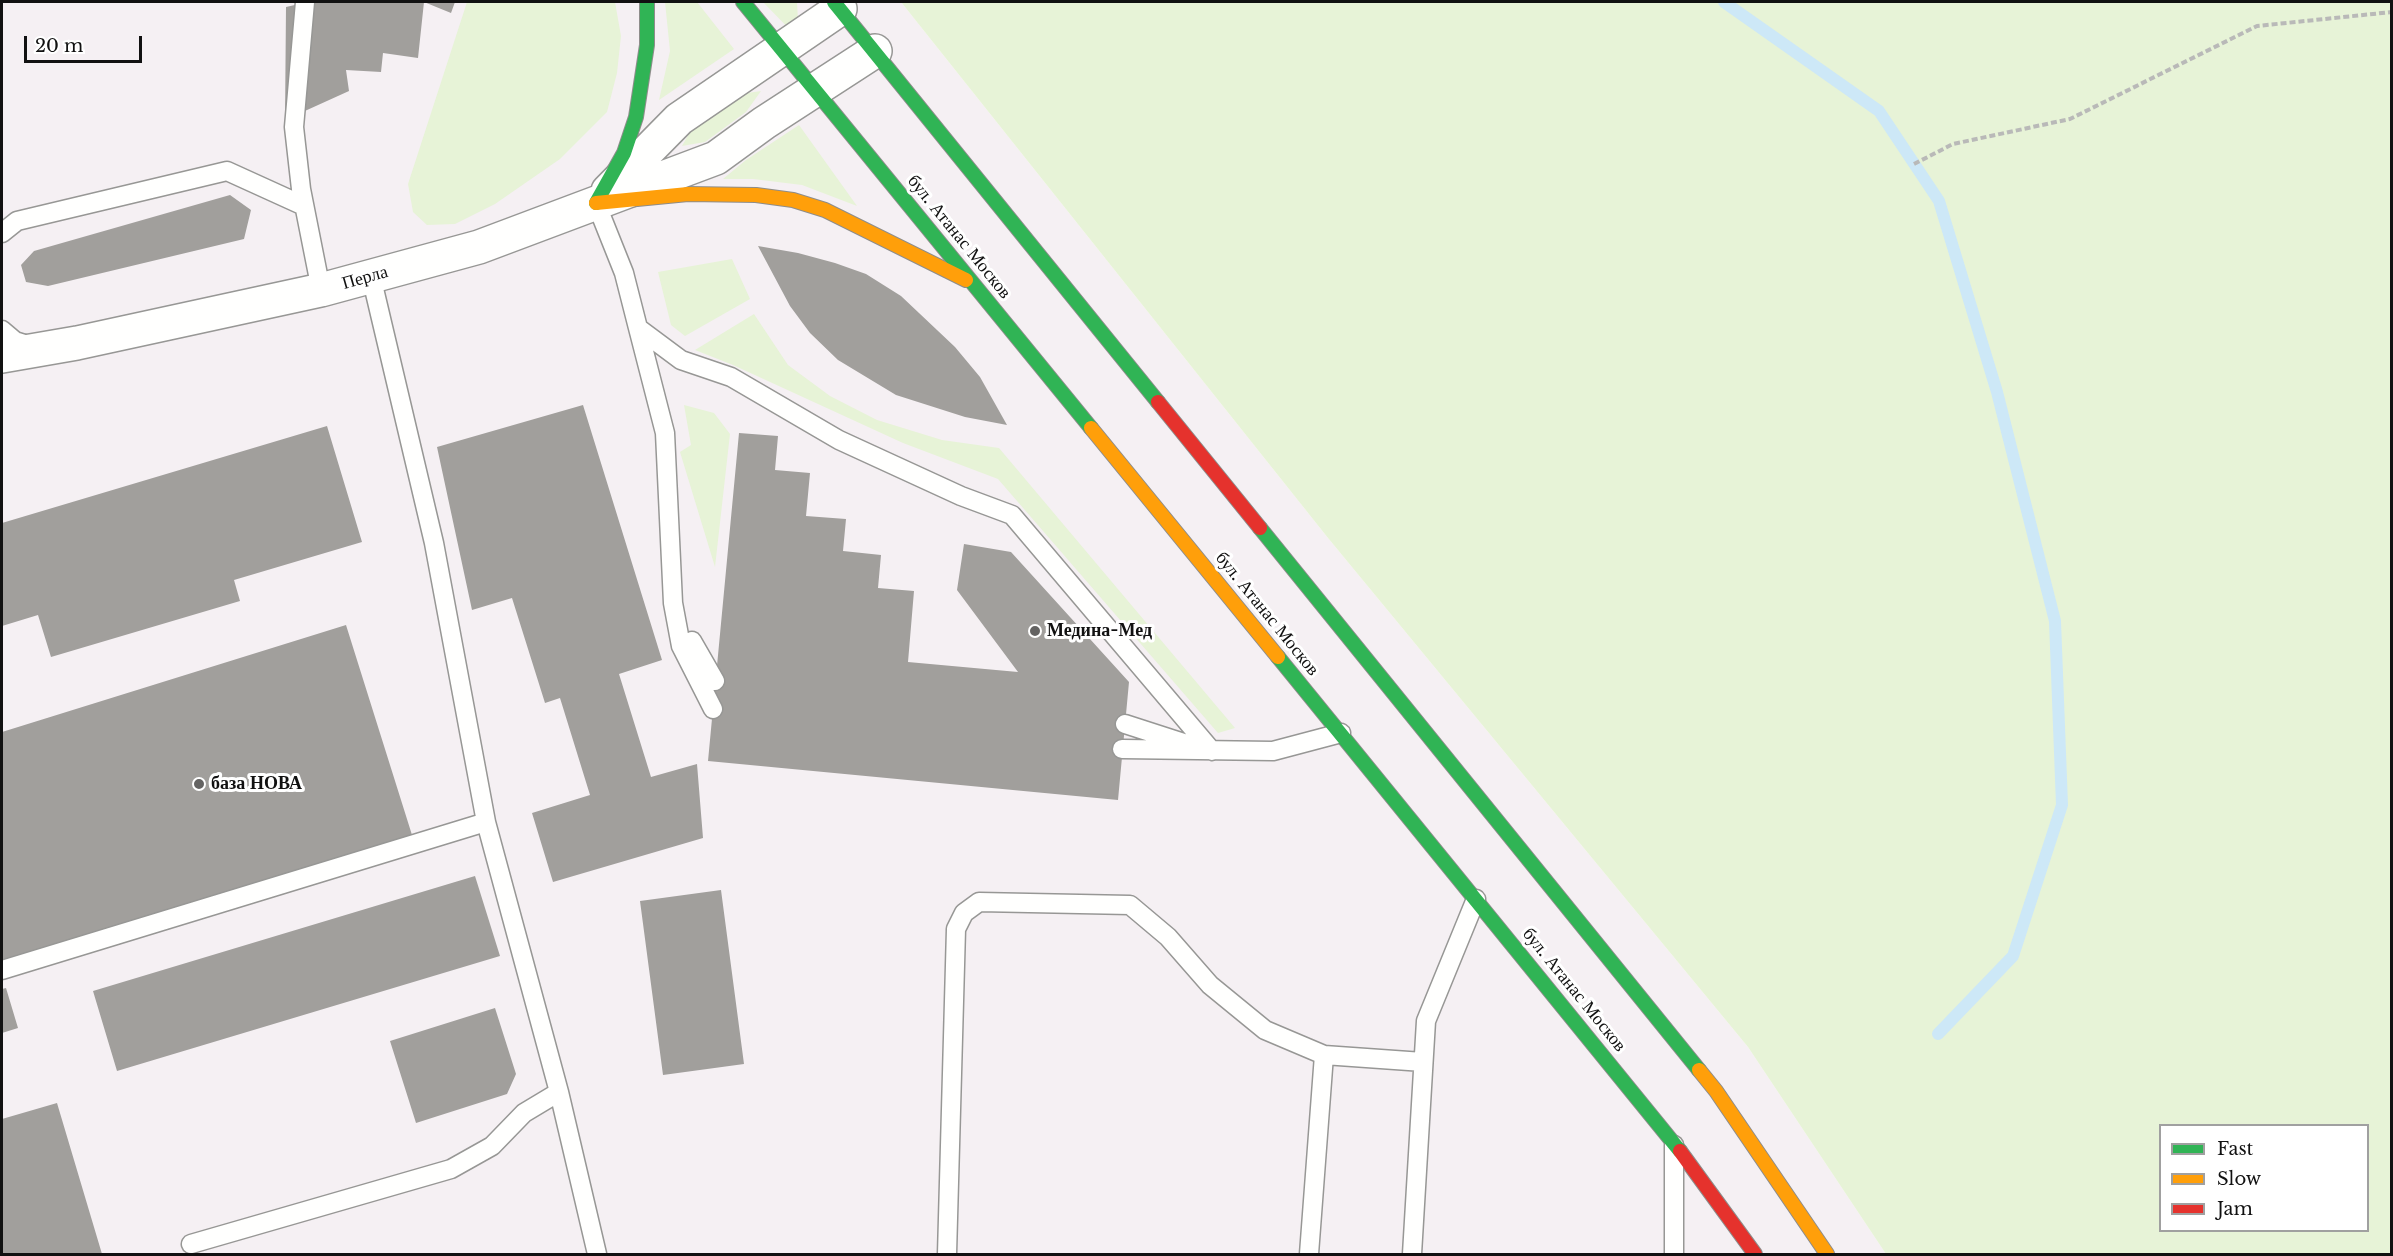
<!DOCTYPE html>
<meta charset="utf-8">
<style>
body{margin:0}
#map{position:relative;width:2393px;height:1256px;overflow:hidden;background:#fdfcf7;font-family:"Libre Baskerville",serif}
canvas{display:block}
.frame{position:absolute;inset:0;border:3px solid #111;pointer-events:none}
.legend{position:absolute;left:2159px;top:1124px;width:210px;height:108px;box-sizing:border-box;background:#fff;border:2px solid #a0a0a0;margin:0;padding:8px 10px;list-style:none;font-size:18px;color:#111}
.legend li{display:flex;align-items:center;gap:12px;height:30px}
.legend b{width:30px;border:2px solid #a0a0a0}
.scale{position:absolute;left:24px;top:36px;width:118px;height:27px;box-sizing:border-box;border:3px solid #111;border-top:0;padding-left:8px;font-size:18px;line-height:21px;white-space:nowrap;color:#111;-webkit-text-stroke:4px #fff;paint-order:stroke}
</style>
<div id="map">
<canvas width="2393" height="1256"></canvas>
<div class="frame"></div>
<ul class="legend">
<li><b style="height:8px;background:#30b455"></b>Fast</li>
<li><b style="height:8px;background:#ff9f0a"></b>Slow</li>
<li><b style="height:8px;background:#e5322d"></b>Jam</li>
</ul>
<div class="scale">20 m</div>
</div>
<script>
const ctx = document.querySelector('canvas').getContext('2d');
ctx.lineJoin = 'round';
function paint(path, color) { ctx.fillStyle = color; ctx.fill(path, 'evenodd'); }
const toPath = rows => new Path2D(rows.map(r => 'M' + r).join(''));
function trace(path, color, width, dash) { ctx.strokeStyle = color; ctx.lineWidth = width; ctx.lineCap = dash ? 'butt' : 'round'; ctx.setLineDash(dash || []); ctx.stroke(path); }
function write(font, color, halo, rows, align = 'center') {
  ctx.font = font + ' "Libre Baskerville",serif'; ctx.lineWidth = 6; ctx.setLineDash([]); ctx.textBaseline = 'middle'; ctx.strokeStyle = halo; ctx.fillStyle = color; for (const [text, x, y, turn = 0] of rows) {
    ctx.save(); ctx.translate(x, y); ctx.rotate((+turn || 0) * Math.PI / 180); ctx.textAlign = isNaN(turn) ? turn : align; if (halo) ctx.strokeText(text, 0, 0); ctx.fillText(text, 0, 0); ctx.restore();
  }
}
paint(toPath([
 [2,2,901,2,1328,538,1748,1047,1886,1254,2,1254]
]), '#f5f0f3');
paint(toPath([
 [467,2,615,2,621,36,617,73,607,112,560,159,495,204,455,224,427,225,413,212,408,184],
 [665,2,697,2,734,49,659,100,670,51],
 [763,2,797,2,799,39],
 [901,2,2391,2,2391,1254,1886,1254,1748,1047,1328,538],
 [2160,1126,2368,1126,2368,1230,2160,1230],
 [761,91,746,112,705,142,682,146,695,123,734,95],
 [799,125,857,206,802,185,753,179,723,179,746,160],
 [732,259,750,299,685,336,671,325,658,272],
 [754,314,788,365,830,396,877,420,942,440,999,448,1235,728,1218,733,998,479,903,443,733,365,695,350],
 [684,405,714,413,730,434,715,567,680,452,691,445]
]), '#e7f3d7');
trace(toPath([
 [1724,2,1879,111,1939,201,1997,392,2055,621,2062,805,2013,956,1938,1034]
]), '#cde8f7', 12);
paint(toPath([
 [308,2,455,2,451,13,424,2,418,58,383,53,381,72,346,70,349,91,285,120,286,7],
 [230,195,251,210,244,239,48,286,26,282,21,265,34,251],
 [758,246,798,253,835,263,866,274,901,296,955,347,980,377,1007,425,965,417,896,395,838,360,810,333,790,306],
 [583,405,662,660,619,674,651,777,697,764,703,838,553,882,532,813,590,795,560,698,545,703,512,598,472,610,437,447],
 [327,426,362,542,234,580,240,601,51,657,38,615,2,626,2,523],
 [739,433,778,436,775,470,810,473,806,516,846,519,843,551,881,555,878,588,914,591,908,662,1018,672,957,590,964,544,1011,552,1129,682,1118,800,708,761],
 [346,625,412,835,2,964,2,732],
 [475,876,500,956,117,1071,93,991],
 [721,890,744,1064,663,1075,640,901],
 [6,988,18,1028,2,1033,2,989],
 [495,1008,516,1074,507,1094,416,1123,390,1041],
 [57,1103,102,1254,2,1254,2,1119]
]), '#a19f9c');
const lane = toPath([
 [305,2,294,127,301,189,321,290],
 [596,203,624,273,638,328,681,360,731,377,839,440,961,496,1012,515,1212,751],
 [2,233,17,221,227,171,304,206],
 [371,276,434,543,486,822,559,1092,597,1254],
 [638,328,665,433,673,603,681,646,713,709],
 [2,330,15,341,34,347],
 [692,641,715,681],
 [1125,724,1190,745],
 [1122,749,1273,751,1341,733],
 [2,970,486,822],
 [1674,1145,1674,1254],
 [191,1244,451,1169,492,1146,524,1113,559,1092],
 [947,1254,956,929,964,913,979,902,1130,905,1168,937,1210,985,1265,1030,1324,1055,1423,1062],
 [1309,1254,1324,1055],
 [1412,1254,1426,1021,1476,899]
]);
const street = toPath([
 [608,191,679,119,840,9],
 [2,356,77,343,321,290,479,247,716,158,764,123,875,51]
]);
const fast = toPath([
 [743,2,1091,428],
 [834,2,1158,402],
 [596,203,624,153,636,117,647,45,647,2],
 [1260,528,1699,1070],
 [1278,657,1680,1151]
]);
const slow = toPath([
 [596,203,688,194,756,195,793,200,825,210,966,280],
 [1091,428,1278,657],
 [1699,1070,1716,1091,1827,1254]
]);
const jam = toPath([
 [1158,402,1260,528],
 [1680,1151,1755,1254]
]);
trace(lane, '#979795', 21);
trace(street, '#979795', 36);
trace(fast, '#8e8d8b', 16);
trace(slow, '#8e8d8b', 16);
trace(jam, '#8e8d8b', 16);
trace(toPath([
 [1914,164,1953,144,2070,119,2257,26,2392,12]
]), '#b9b9b8', 4, [6, 3]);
trace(lane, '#fffffe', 18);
trace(street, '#fffffe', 33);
trace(fast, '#30b455', 14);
trace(slow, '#ff9f0a', 14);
trace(jam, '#e5322d', 14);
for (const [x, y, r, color] of [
 [1035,631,6,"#646362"],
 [199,784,6,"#646362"]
]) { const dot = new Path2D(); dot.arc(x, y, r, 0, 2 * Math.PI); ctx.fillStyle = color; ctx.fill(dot); trace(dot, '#fff', 2); }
write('18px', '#111', '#fff', [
 ["бул. Атанас Москов",959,237,51],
 ["Перла",365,278,-16],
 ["бул. Атанас Москов",1267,614,51],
 ["бул. Атанас Москов",1574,990,51]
]);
write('bold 18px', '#111', '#fff', [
 ["Медина-Мед",1047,631],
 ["база НОВА",211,784]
], 'left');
</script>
